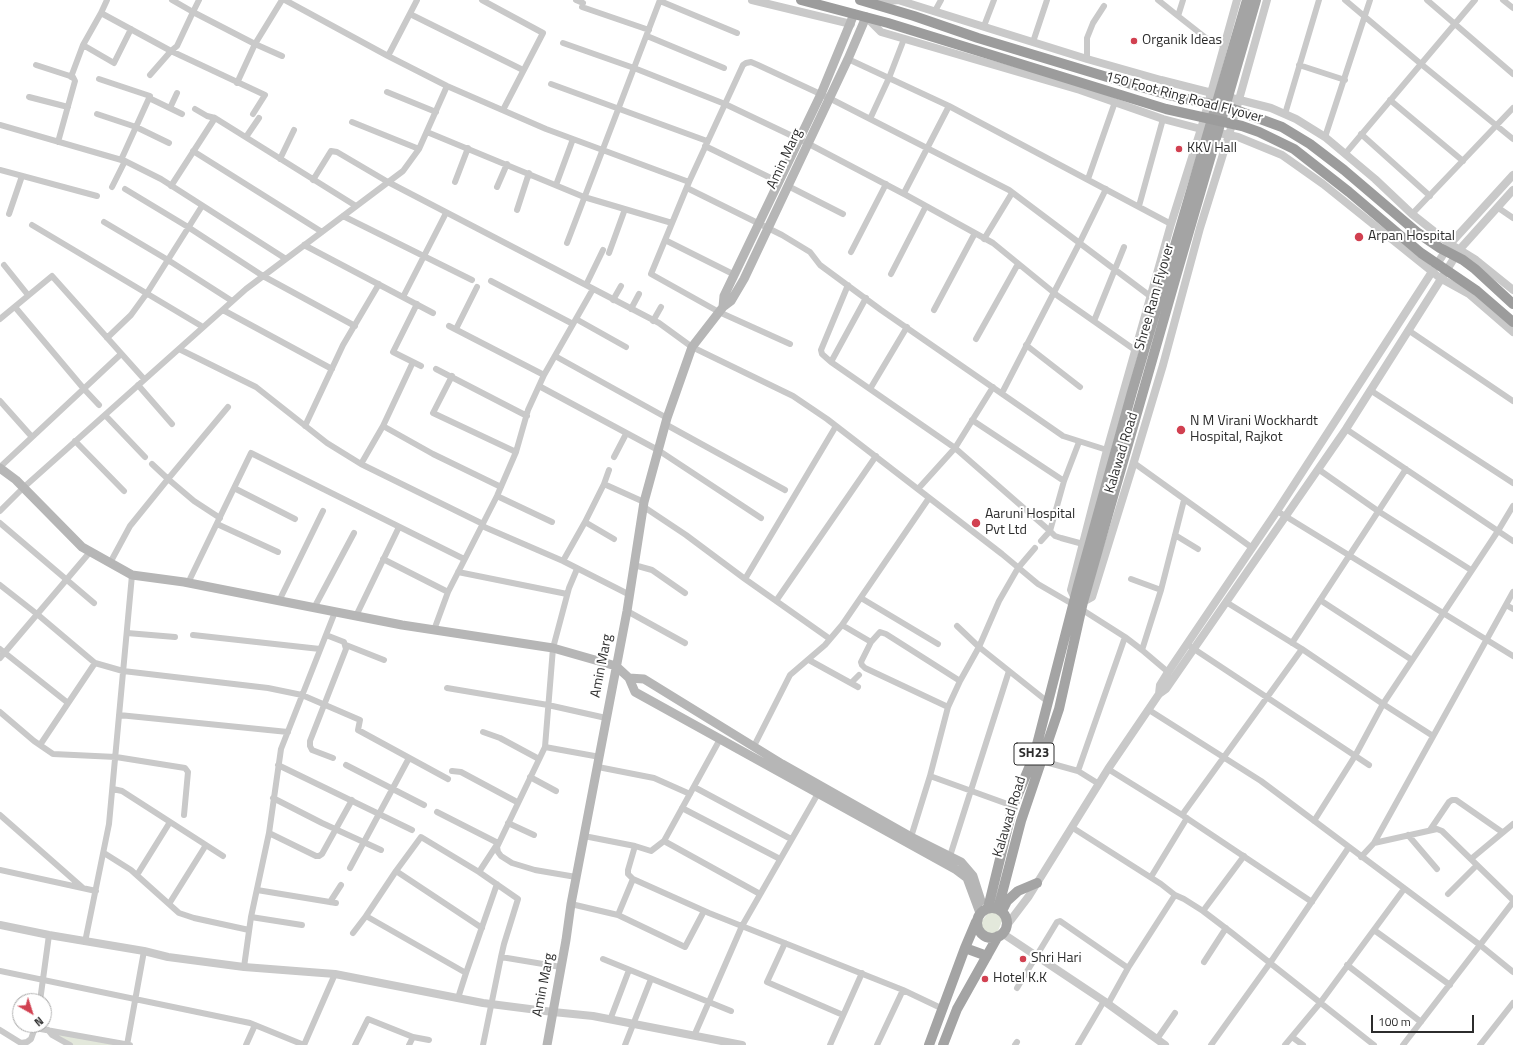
<!DOCTYPE html>
<style>
body{margin:0}
#map{position:relative;width:1513px;height:1045px;overflow:hidden;background:#fff;font-family:"Titillium Web",sans-serif}
canvas{display:block}
.north{position:absolute;left:12px;top:993px;width:40px;height:40px;box-sizing:border-box;background:#fff;border:1px solid #ababab;border-radius:50%;rotate:141deg;font-size:11px;font-weight:700;line-height:16px;text-align:center;color:#2c2c2c}
.north::after{content:'';display:block;margin:auto;width:14px;height:18px;background:#d14050;clip-path:polygon(50% 0,100% 100%,50% 72%,0 100%)}
.scale{position:absolute;left:1371px;top:1015px;width:103px;height:18px;box-sizing:border-box;border:2px solid #2c2c2c;border-top:0;padding-left:5px;font-size:12px;line-height:14px;white-space:nowrap;color:#2c2c2c;-webkit-text-stroke:3px #fff;paint-order:stroke}
</style>
<div id="map">
<canvas width="1513" height="1045"></canvas>
<div class="north">N</div>
<div class="scale">100 m</div>
</div>
<script>
const ctx = document.querySelector('canvas').getContext('2d');
ctx.lineJoin = 'round';
function paint(path, color) { ctx.fillStyle = color; ctx.fill(path, 'evenodd'); }
const toPath = rows => new Path2D(rows.map(r => 'M' + r).join(''));
function trace(path, color, width, dash) { ctx.strokeStyle = color; ctx.lineWidth = width; ctx.lineCap = dash ? 'butt' : 'round'; ctx.setLineDash(dash || []); ctx.stroke(path); }
function write(font, color, halo, rows, align = 'center') {
  ctx.font = font + ' "Titillium Web",sans-serif'; ctx.lineWidth = 4; ctx.setLineDash([]); ctx.textBaseline = 'middle'; ctx.strokeStyle = halo; ctx.fillStyle = color; for (const [text, x, y, turn = 0] of rows) {
    ctx.save(); ctx.translate(x, y); ctx.rotate((+turn || 0) * Math.PI / 180); ctx.textAlign = isNaN(turn) ? turn : align; if (halo) ctx.strokeText(text, 0, 0); ctx.fillText(text, 0, 0); ctx.restore();
  }
}
paint(toPath([
 [993,910,1000,913,1003,916,1002,921,998,931,990,936,985,936,982,934,980,929,981,922,988,913],
 [48,1030,127,1045,70,1045]
]), '#e3e8db');
trace(toPath([
 [107,0,101,13,171,51,177,46,193,12,255,44,282,0],
 [172,0,193,12,199,0],
 [285,0,388,56,447,86,546,129,689,182],
 [482,0,543,33,503,110],
 [576,0,583,3],
 [1158,0,1178,16,1183,0],
 [1345,0,1421,64,1513,139],
 [1427,0,1513,74],
 [1503,0,1513,8],
 [660,1,737,33],
 [582,7,649,30],
 [935,11,941,0],
 [101,13,83,45,114,63,131,29],
 [410,14,523,70],
 [1178,16,1206,38,1224,45],
 [984,26,994,0],
 [647,36,724,68],
 [1033,42,1047,0],
 [563,43,634,68,725,104,807,143,906,195,993,243,1058,296,1135,350],
 [388,56,417,0],
 [848,59,949,106,904,193],
 [1087,59,1087,38,1093,23,1104,6],
 [36,65,73,77,75,81,58,142],
 [1299,65,1345,80],
 [150,75,171,51,265,95,253,114],
 [71,77,83,45],
 [99,79,150,96,121,160],
 [237,83,255,44,282,56],
 [551,84,707,141],
 [387,92,436,112],
 [29,97,68,107],
 [149,98,182,114],
 [1390,100,1463,161],
 [949,106,1171,224],
 [170,108,177,93],
 [195,109,207,116,215,118],
 [97,114,136,127,169,143],
 [1285,114,1319,0],
 [870,119,889,78,904,39],
 [352,122,419,149],
 [0,125,125,161,161,179,286,259],
 [427,132,584,197,672,223],
 [1361,134,1430,196],
 [246,137,259,118],
 [1325,137,1370,0],
 [705,146,779,182],
 [193,151,322,232],
 [1345,154,1475,0],
 [280,159,294,130],
 [0,170,97,196],
 [1088,179,1115,102],
 [313,180,331,151,337,152,388,182,659,323,692,347,793,396,827,419,1002,554,1038,584,1081,609,1125,637,1142,650,1168,672],
 [455,182,468,148],
 [556,185,573,139],
 [171,186,215,118,356,206],
 [788,186,843,214],
 [112,187,125,161],
 [497,187,507,164],
 [687,188,782,235,810,252,820,265,881,310,1063,436,1107,450],
 [125,189,188,227,263,276,355,326],
 [1139,206,1163,119],
 [1497,207,1513,218],
 [517,210,529,173],
 [9,214,22,176],
 [1412,214,1513,108],
 [343,216,472,280],
 [104,222,168,260,232,301],
 [32,225,203,327],
 [984,239,1012,193],
 [665,240,735,275],
 [567,243,660,0],
 [304,245,433,313],
 [851,252,886,184],
 [609,253,625,209],
 [4,265,28,295],
 [891,274,926,206],
 [491,281,573,324],
 [586,285,603,250],
 [403,297,446,213],
 [866,298,831,362,955,448,1050,531,1041,541],
 [613,300,621,286],
 [417,304,393,352,421,366],
 [15,307,84,389,99,405],
 [631,309,639,294],
 [223,310,332,369],
 [934,310,975,233],
 [0,319,52,276,144,379],
 [576,319,626,347],
 [653,321,661,307],
 [1094,321,1124,247],
 [449,326,544,375],
 [456,329,477,287],
 [1408,330,1513,401],
 [107,338,131,315,147,293,202,206],
 [976,339,1018,264],
 [790,344,719,312,651,274,689,182,743,65,746,63,751,62,758,65,829,98,1009,190,1150,296],
 [1026,345,1080,387],
 [179,349,256,387,327,443,361,464,483,524],
 [555,356,667,418],
 [831,362,822,354,821,350,848,285],
 [436,369,527,416],
 [452,376,433,413,516,452],
 [138,385,172,424],
 [539,386,658,450,761,518],
 [870,389,907,327],
 [1370,390,1513,483],
 [1002,393,1080,242,1106,189],
 [0,401,32,437],
 [105,415,145,457],
 [972,420,1064,481],
 [665,424,785,490],
 [305,426,343,345,379,284],
 [383,426,433,454,501,487],
 [1346,429,1513,541],
 [75,441,124,491],
 [1079,442,1064,481,1050,531,1055,536,1061,538,1083,544],
 [614,457,626,434],
 [1134,463,1251,547],
 [152,464,168,479,228,407],
 [361,464,383,426,413,362],
 [0,467,121,354],
 [1318,469,1378,511,1471,570],
 [604,484,609,470],
 [234,488,295,519],
 [918,489,955,448,993,387],
 [497,496,552,522],
 [644,507,686,535,745,579,830,639],
 [0,511,23,488,246,289,403,171,419,149,447,86],
 [1277,511,1513,656],
 [585,522,604,484,644,502],
 [0,523,94,603],
 [217,524,278,552],
 [482,526,563,561],
 [1175,535,1198,549],
 [614,539,585,522,563,561,630,595],
 [383,559,448,592],
 [110,563,130,526,168,479,194,501,220,518],
 [634,565,652,570,685,593],
 [458,572,567,594],
 [745,579,836,426],
 [1131,579,1161,590],
 [188,583,251,453,464,559],
 [0,585,37,614,95,663],
 [861,598,938,644],
 [1320,600,1412,660],
 [279,601,323,511],
 [776,601,876,456],
 [1226,602,1302,649,1383,704,1433,736],
 [1506,605,1513,609],
 [314,608,354,533],
 [627,611,685,643],
 [356,616,399,527],
 [842,625,871,642],
 [957,626,979,647,1048,702],
 [434,630,448,592,497,496,516,452,528,410,544,375,593,289],
 [127,633,175,637],
 [193,635,320,649],
 [326,635,344,642,346,649,310,741,310,746,312,750,333,758],
 [1292,643,1406,469],
 [346,645,384,660],
 [1191,647,1369,765],
 [0,649,68,703],
 [1142,650,1161,590,1184,500],
 [0,658,90,552],
 [809,660,858,687],
 [851,683,859,675],
 [447,688,548,705,606,718],
 [948,707,865,668,862,665,861,662,871,642,880,632,886,634,960,681],
 [1149,710,1261,781,1480,945,1513,972],
 [0,712,34,741,53,754,116,757,185,768,188,772,184,815],
 [119,715,288,732],
 [483,732,500,738,539,759],
 [40,745,95,663,123,671,268,688,302,695,360,720,358,730,448,779],
 [754,746,790,675,825,645,842,625,929,498],
 [545,747,600,757],
 [1042,761,1078,771,1125,637],
 [278,765,412,830],
 [346,765,424,805],
 [598,767,654,778,690,794],
 [1108,769,1182,815,1312,902],
 [452,771,461,772,517,802],
 [1078,771,1099,784],
 [930,776,948,707,960,681,979,647,999,601,1018,568,1035,548],
 [530,777,556,791],
 [694,787,791,839],
 [113,789,122,791,223,856],
 [273,798,322,823,381,850],
 [682,808,780,859],
 [437,812,498,843,479,872],
 [0,815,83,888],
 [1182,815,1302,649],
 [1314,821,1355,756,1383,704,1498,531,1513,506],
 [508,823,534,835],
 [1073,828,1161,884,1175,895],
 [1430,830,1449,802,1452,800,1456,800,1502,832],
 [269,833,316,856,319,856,322,854,352,800],
 [1408,835,1437,869],
 [584,836,635,846,628,870,628,874,633,879,709,913,903,990,943,1009],
 [911,837,930,776,1013,806],
 [664,841,760,894],
 [1374,843,1513,592],
 [635,846,651,851,664,841,719,741],
 [104,853,131,870,179,913,194,918,249,930],
 [950,856,1009,671],
 [1361,857,1374,843,1437,829,1442,831,1513,900],
 [1471,859,1513,824],
 [350,868,409,758],
 [0,870,96,891],
 [396,871,482,928],
 [137,875,170,822],
 [576,877,535,870,512,863,501,856,498,852,497,847,545,747,553,648,569,588,577,569],
 [1151,877,1187,818],
 [257,890,336,903],
 [1448,894,1477,865],
 [330,902,341,885],
 [169,904,206,845],
 [571,904,618,915,685,947,704,911],
 [1203,911,1244,856],
 [618,915,633,879],
 [366,916,396,871,421,837,479,872,518,899,504,944,501,957],
 [251,917,302,925],
 [1374,930,1450,985],
 [353,933,366,916,466,973,458,998],
 [85,942,109,824,132,575],
 [785,943,767,982,843,1015],
 [603,959,731,1011],
 [1204,962,1226,928],
 [1347,965,1421,1022],
 [244,967,251,917,269,833,281,749,335,612],
 [0,971,250,1023,304,1045],
 [466,973,497,884],
 [1017,988,1057,922,1060,921,1128,968],
 [40,1001,49,935],
 [1108,1004,1128,968,1175,895,1184,899,1203,911,1232,933,1374,1045],
 [610,1020,629,970],
 [35,1028,130,1045],
 [0,1030,21,1043,27,1042,31,1039,36,1025],
 [48,1030,52,1035,70,1045],
 [694,1036,742,926,820,790],
 [1292,1037,1303,1045],
 [1157,1039,1175,1013],
 [127,1045,144,951],
 [246,1045,255,1025],
 [304,1045,335,974],
 [355,1045,368,1019,413,1037,429,1040],
 [409,1045,413,1037],
 [483,1045,501,957,561,967],
 [625,1045,651,979],
 [830,1045,862,973],
 [877,1045,903,990],
 [1015,1045,1017,1042],
 [1078,1045,1104,1001],
 [1211,1045,1270,963,1349,847],
 [1285,1045,1320,1003,1404,889],
 [1403,1045,1513,902],
 [1480,1045,1513,1003]
]), '#c9c9c9', 6);
trace(toPath([
 [752,0,851,24],
 [874,3,898,0,1087,59,1161,80,1271,108,1296,119,1325,137,1375,179,1412,214,1450,244,1476,260,1513,290],
 [866,17,881,32,1080,90,1163,119,1201,129,1238,137,1282,155,1323,184,1440,278,1469,294,1513,332],
 [1075,599,1071,590,1107,450,1171,224,1201,129,1237,0],
 [1083,602,1092,597,1133,465,1163,365,1200,228,1229,135,1267,0],
 [1159,694,1160,685,1168,672,1277,511,1450,244,1513,175],
 [0,925,49,935,144,951,168,957,244,967,335,974,483,1003,553,1012,593,1016,742,1045],
 [1007,925,1029,896,1108,769,1159,694,1166,689,1346,429,1460,249,1513,190],
 [1002,933,1104,1001,1165,1045]
]), '#c9c9c9', 8);
trace(toPath([
 [723,307,724,296,821,94,854,14],
 [0,468,16,480,82,547,132,575,184,582,402,625,553,648,616,666,629,678,635,692,955,869,967,878,980,913],
 [629,678,644,679,782,764,911,837,961,862,973,876,981,901],
 [547,1045,566,940,571,904,627,611,644,502,667,418,692,347,723,307,731,301,744,279,848,59,866,17]
]), '#b6b6b6', 9);
trace(toPath([
 [988,908,1013,806,1034,756,1078,586,1132,392,1247,0],
 '977 923a15 15 0 1 1 30 0a15 15 0 1 1-30 0Z',
 [998,909,1021,821,1059,709,1083,602,1177,273,1256,0],
 [1002,911,1007,901,1018,891,1037,883],
 [965,948,987,956],
 [929,1045,965,948,976,922],
 [943,1045,957,1009,998,936]
]), '#a4a4a4', 10);
trace(toPath([
 [801,0,888,23,1166,109,1242,126,1259,132,1294,149,1349,192,1421,253,1477,291,1513,322],
 [860,0,914,16,978,38,1117,80,1169,95,1233,109,1282,127,1310,144,1344,170,1418,233,1440,248,1463,260,1475,269,1513,304]
]), '#9c9c9c', 10);
for (const [x, y, r, color] of [
 [1134,41,4,"#d14050"],
 [1179,149,4,"#d14050"],
 [1359,237,5,"#d14050"],
 [1181,430,5,"#d14050"],
 [976,523,5,"#d14050"],
 [1023,959,4,"#d14050"],
 [985,979,4,"#d14050"]
]) { const dot = new Path2D(); dot.arc(x, y, r, 0, 2 * Math.PI); ctx.fillStyle = color; ctx.fill(dot); trace(dot, '#fff', 1.5); }
for (const [x, y, w] of [
 [1034,754,40]
]) { const box = new Path2D(); box.roundRect(x - w / 2, y - 11, w, 22, 3); ctx.fillStyle = '#fff'; ctx.fill(box); trace(box, '#2c2c2c', 1); }
write('bold 13px', '#2c2c2c', null, [
 ["SH23",1034,754]
]);
write('14px', '#2c2c2c', '#fff', [
 ["Organik Ideas",1142,41],
 ["KKV Hall",1187,149],
 ["Arpan Hospital",1368,237],
 ["N M Virani Wockhardt",1190,422],
 ["Hospital, Rajkot",1190,438],
 ["Aaruni Hospital",985,515],
 ["Pvt Ltd",985,531],
 ["Shri Hari",1031,959],
 ["Hotel K.K",993,979]
], 'left');
write('14px', '#2c2c2c', '#fff', [
 ["150 Foot Ring Road Flyover",1184,98,15],
 ["Amin Marg",785,159,-65],
 ["Shree Ram Flyover",1155,297,-74],
 ["Kalawad Road",1122,453,-73],
 ["Amin Marg",602,666,-79],
 ["Kalawad Road",1010,817,-73],
 ["Amin Marg",544,985,-79]
]);
</script>
